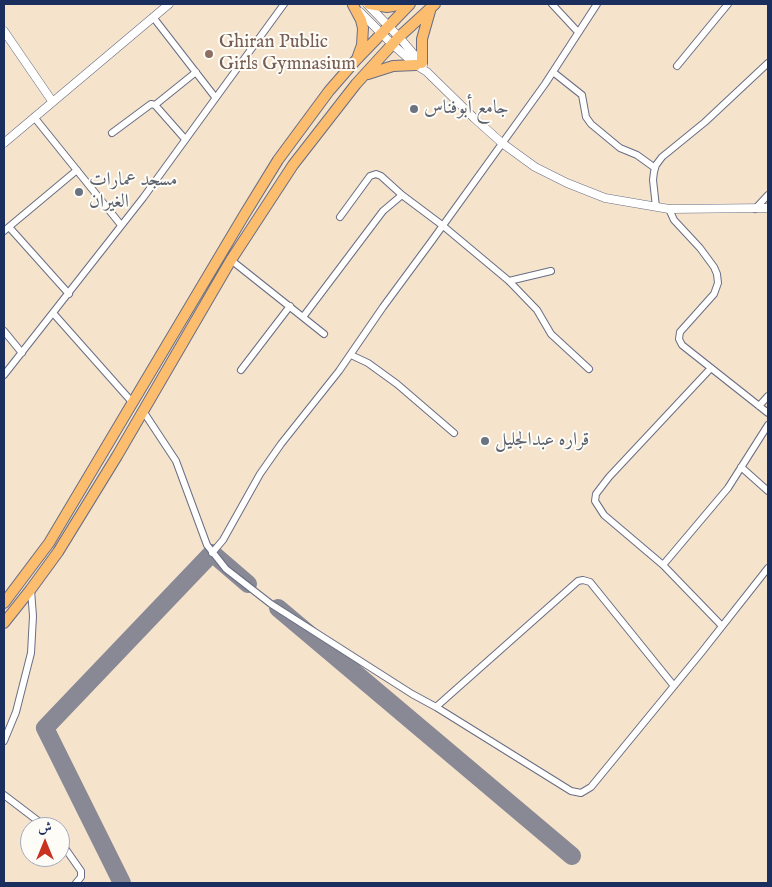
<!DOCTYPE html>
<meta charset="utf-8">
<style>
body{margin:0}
#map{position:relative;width:772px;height:887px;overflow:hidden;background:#f6e3cc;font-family:"IM FELL English",Amiri,serif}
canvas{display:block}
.frame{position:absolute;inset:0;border:5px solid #1b2f5e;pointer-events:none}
.north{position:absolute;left:20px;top:817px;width:50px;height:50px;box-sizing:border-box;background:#fdfcf7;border:1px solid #a3aaba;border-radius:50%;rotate:0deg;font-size:14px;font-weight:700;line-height:20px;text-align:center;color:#1b2f5e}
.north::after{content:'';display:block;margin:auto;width:18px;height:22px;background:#c8321e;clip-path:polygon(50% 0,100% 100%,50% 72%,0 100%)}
</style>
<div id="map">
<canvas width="772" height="887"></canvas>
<div class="frame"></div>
<div class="north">ش</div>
</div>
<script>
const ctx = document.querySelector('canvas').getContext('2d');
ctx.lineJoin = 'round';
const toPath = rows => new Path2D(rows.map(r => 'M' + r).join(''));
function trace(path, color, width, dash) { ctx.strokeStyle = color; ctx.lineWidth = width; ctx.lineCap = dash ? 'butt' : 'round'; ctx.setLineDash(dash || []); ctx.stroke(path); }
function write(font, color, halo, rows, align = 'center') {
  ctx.font = font + ' "IM FELL English",Amiri,serif'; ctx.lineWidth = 4; ctx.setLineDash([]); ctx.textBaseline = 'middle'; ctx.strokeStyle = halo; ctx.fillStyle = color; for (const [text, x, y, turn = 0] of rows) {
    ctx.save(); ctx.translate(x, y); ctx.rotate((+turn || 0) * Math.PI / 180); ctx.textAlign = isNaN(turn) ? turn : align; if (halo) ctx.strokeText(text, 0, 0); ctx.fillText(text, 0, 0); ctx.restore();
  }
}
trace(toPath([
 [278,608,572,856],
 [122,883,45,728,212,553,248,584]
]), '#888995', 18);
const minor = toPath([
 [552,4,578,32],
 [153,17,215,97],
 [677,66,728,4],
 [553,72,582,95,586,117,591,124,620,148,637,155,655,168],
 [155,105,196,72],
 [34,117,121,225],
 [112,133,151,104,155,105,185,139],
 [656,207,653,180,654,172,656,165,662,157,705,122,768,63],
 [669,209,674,220,700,248,714,267,717,274,718,283,714,294,680,332,679,339,682,345,768,413],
 [755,209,768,195],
 [340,217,370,176,376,174,381,176,402,195,442,225,509,281,537,310,551,334,589,369],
 [9,227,69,294],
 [4,231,77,170],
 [231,260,324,334],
 [509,281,551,271],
 [53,313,132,402],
 [303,317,383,211,402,195],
 [4,331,22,353],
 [351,355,368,363,397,384,454,433],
 [711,368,609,477,596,494,595,501,604,515,663,565,722,626],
 [241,370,290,306],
 [4,375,143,198,284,4],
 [759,406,768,396],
 [143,411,176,461,207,545,226,569,271,604,412,694,436,707,578,581,583,580,590,582,674,686],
 [741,467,768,491],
 [212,553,223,540,260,474,281,444,339,371,383,307,431,242,545,84,597,4],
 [663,565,728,488,768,425],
 [436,707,571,791,581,793,591,787,701,653,768,568],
 [4,741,16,712,31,653,33,616,31,590],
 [4,795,46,827],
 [60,841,81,871,81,877,76,883]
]);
const tertiary = toPath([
 [367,4,399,37,423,65],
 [360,12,392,44,416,65,427,72,474,118,502,143,535,167,567,183,605,198,669,209,768,208],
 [4,31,52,101],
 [4,143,169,4]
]);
const primary = toPath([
 [369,4,387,7,404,4],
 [353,5,361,20,363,28,362,45,358,56],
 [422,63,422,39,430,11],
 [368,74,393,66,416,65],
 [4,603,49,543,243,217,278,160,329,91,356,60,410,4],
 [4,623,31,589,58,552,117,456,231,260,293,165,356,84,399,37,435,4]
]);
trace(minor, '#686e84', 8);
trace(tertiary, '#686e84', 9);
trace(primary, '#686e84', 12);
trace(minor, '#fff', 6);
trace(tertiary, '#fff', 8);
trace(primary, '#fcbd6f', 10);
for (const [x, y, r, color] of [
 [209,54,5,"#8d6e63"],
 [414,109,5,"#6b7280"],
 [79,192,5,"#6b7280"],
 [485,441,5,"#6b7280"]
]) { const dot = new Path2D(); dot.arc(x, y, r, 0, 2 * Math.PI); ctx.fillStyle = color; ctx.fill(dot); trace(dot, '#fdfcf7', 2); }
write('19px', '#785e54', '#fdfcf7', [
 ["Ghiran Public",219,43],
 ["Girls Gymnasium",219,65]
], 'left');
write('19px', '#5b616d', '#fdfcf7', [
 ["جامع أبوفناس",424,109],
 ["مسجد عمارات",89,181],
 ["الغيران",89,203],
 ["قراره عبدالجليل",495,441]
], 'left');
</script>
